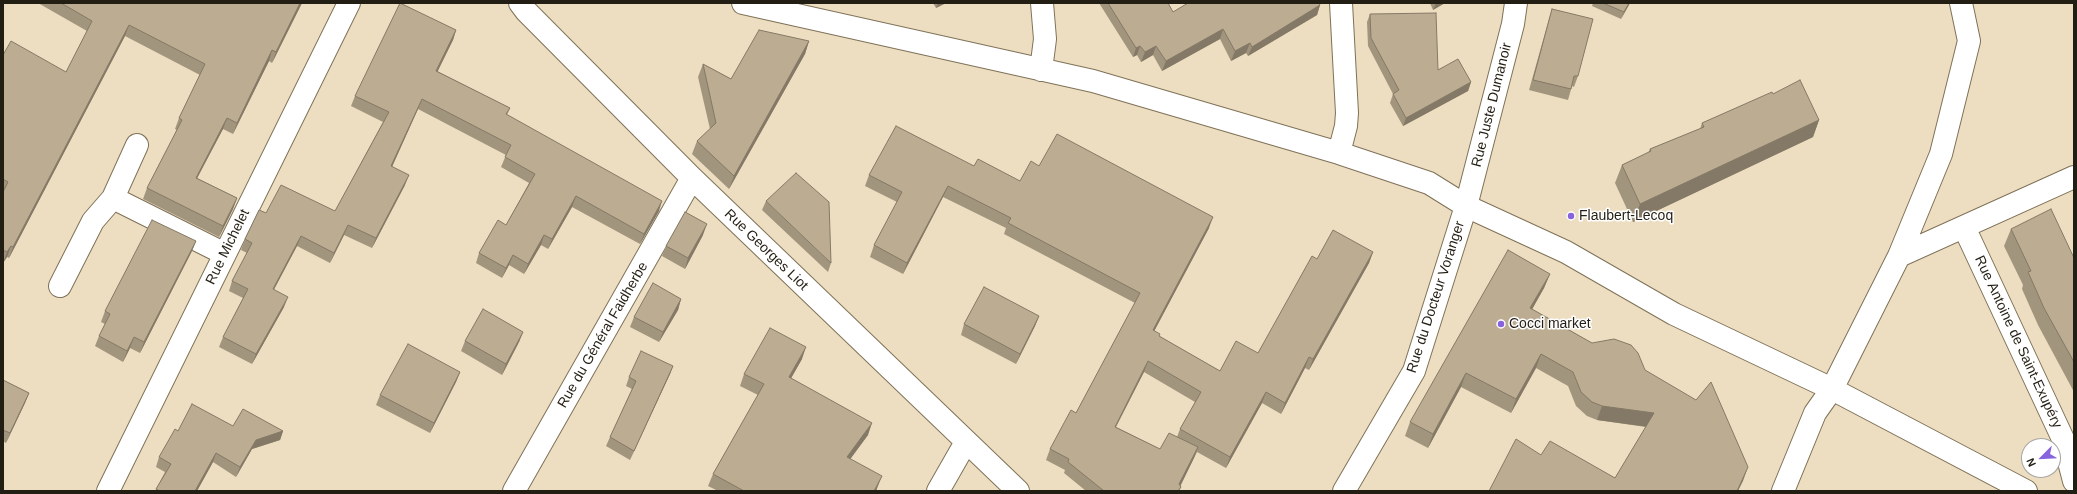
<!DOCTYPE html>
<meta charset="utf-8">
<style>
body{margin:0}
#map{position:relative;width:2077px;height:494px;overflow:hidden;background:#eddec1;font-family:Helvetica,sans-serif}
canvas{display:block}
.frame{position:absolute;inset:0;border:4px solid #231e13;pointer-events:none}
.north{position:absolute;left:2021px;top:438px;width:40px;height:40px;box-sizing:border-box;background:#fff;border:1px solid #a7a5a1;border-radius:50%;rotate:246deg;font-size:11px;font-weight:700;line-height:16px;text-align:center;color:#231e13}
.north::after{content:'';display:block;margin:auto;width:14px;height:18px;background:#8763de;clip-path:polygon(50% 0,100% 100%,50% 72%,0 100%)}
</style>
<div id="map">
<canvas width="2077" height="494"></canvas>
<div class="frame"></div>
<div class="north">N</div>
</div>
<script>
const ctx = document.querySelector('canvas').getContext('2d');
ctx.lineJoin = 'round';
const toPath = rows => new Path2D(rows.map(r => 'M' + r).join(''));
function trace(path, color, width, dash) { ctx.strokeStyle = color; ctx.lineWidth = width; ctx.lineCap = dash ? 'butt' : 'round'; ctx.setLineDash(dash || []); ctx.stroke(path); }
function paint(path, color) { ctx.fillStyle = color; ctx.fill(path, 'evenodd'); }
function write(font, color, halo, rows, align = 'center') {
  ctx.font = font + ' Helvetica,sans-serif'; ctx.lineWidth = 3; ctx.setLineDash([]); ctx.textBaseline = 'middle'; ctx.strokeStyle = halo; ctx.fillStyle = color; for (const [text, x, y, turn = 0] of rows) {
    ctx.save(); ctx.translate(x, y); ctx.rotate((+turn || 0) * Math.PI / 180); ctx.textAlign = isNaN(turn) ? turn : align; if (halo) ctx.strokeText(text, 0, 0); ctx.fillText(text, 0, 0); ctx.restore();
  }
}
const minor = toPath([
 [520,3,526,11,692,178,1018,491],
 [743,3,1093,81,1339,153,1429,183,1466,206,1566,252,1674,314,1832,389,2026,491],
 [1041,70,1045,39,1042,3],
 [1339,153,1346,126,1347,113,1341,3],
 [113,198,137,145],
 [1964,227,2063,439,2074,481],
 [1899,256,2074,177],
 [60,286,93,221,113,198,225,254],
 [108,491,349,3],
 [514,491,692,178],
 [938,491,966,442],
 [1344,491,1414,371,1466,206,1513,24,1516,3],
 [1783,491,1815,413,1832,389,1899,256,1941,154,1969,41,1961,3]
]);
trace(minor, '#7f7258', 24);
trace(minor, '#fff', 22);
paint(toPath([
 [38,3,302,3,272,63,269,61,233,134,223,129,197,178,237,198,233,209,219,237,143,199,147,188,177,130,175,129,179,118,200,75,125,36,9,258,7,257,3,263,3,55,66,72,87,31],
 [933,3,946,3,936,8],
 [1099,3,1168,3,1173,12,1320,5,1317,15,1248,56,1246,53,1231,61,1220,39,1162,71,1153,55,1141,62,1137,55,1133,57],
 [1430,3,1445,3,1433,10],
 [1593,3,1630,3,1621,19,1592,6],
 [1552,9,1578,76,1574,87,1572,86,1568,100,1529,90,1549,19],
 [1370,14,1438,70,1471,82,1468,91,1403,126,1390,103,1393,94,1368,46,1367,22],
 [456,30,453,40,437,71,510,108,507,115,659,211,640,244,572,207,548,249,541,245,524,274,509,265,502,278,476,263,479,253,506,225,529,183,501,167,506,155,418,109,392,166,405,185,372,248,344,235,330,263,297,246,274,289,284,307,252,364,219,347,223,337,243,298,229,291,232,281,247,253,241,250,245,239,266,213,335,211,383,122,351,106,355,96],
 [809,41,805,54,729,189,692,154,697,141,710,129,698,77,703,64,731,79],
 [1773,94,1819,120,1813,137,1633,222,1615,183,1622,165,1648,153,1650,149,1700,129,1702,123],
 [974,166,1020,181,1039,166,1209,228,1154,331,1159,336,1220,371,1258,353,1317,259,1373,252,1369,263,1309,370,1305,368,1281,414,1262,403,1226,468,1197,452,1194,458,1180,485,1181,487,1179,491,1086,491,1064,473,1065,470,1046,460,1050,449,1076,413,1135,303,1004,234,1006,228,943,197,903,274,870,257,874,245,897,202,865,186,869,175],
 [1144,372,1195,402,1180,429,1177,437,1160,449,1116,427],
 [766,201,831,263,828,272,762,210],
 [2011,229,2074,258,2074,392,2038,325,2022,289,2023,285,2004,246],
 [703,235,685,269,662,256,666,246],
 [196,241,192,251,140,353,130,348,123,362,95,346,99,336,105,324,101,322,105,311],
 [1550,274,1544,288,1532,309,1592,343,1645,370,1743,481,1489,491,1541,455,1615,478,1646,427,1597,420,1587,416,1576,406,1568,386,1536,368,1511,413,1461,387,1428,448,1405,436,1410,422],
 [681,299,678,310,659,342,630,327,634,317],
 [1039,316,1035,326,1016,364,961,335,964,324],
 [523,332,519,342,502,375,461,351,465,341],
 [802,359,791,378,868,435,850,459,877,488,876,491,718,491,708,486,713,474,758,395,740,386,744,374],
 [673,366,670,374,630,460,606,446,610,437,632,389,626,386,629,377],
 [460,372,456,382,430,433,376,405,380,395],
 [3,380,29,393,25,403,6,443,3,441],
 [233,426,283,431,280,440,252,449,236,477,213,462,197,491,155,491,165,472,156,467,159,457,178,431]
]), '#a2957e');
paint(toPath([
 [300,3,302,3,272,63,276,52],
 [938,3,946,3,936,8],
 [1436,3,1445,3,1433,10],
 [1629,3,1630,3,1621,19,1624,12],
 [1320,5,1317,15,1248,56,1252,47],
 [129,25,125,36,9,258,13,247],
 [1223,29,1220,39,1162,71,1166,61],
 [456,30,453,40,433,81,436,71],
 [809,41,805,54,729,189,734,176],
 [1250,43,1246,53,1231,61,1235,51],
 [1140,46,1137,55,1133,57,1136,48],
 [1156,46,1153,55,1141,62,1145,52],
 [272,50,269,61,233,134,237,123],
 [1471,82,1468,91,1403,126,1406,118],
 [422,99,418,109,388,176,391,166],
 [227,118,223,129,192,188,196,178],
 [1819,120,1813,137,1633,222,1640,204],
 [409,175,405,185,372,248,376,238],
 [948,186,943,197,903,274,907,263],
 [576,196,572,207,548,249,552,239],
 [237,198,233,209,219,237,223,226],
 [662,201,659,211,640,244,644,234],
 [1213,217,1209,228,1149,341,1153,330],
 [707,224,703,235,685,269,688,258],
 [348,225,344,235,330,263,334,253],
 [544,235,541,245,524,274,528,264],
 [301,236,297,246,269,299,273,289],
 [196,241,192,251,140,353,144,342],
 [11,246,7,257,3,263,7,252],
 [1373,252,1369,263,1309,370,1313,359],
 [513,255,509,265,502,278,506,268],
 [1550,274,1544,288,1525,322,1530,308],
 [288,297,284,307,252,364,256,354],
 [681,299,678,310,659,342,663,332],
 [1039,316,1035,326,1016,364,1020,354],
 [523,332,519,342,502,375,506,364],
 [134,337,130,348,123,362,127,351],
 [806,347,802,359,785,389,789,377],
 [1541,354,1536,368,1511,413,1516,399],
 [1309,357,1305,368,1281,414,1285,403],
 [1148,361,1144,372,1110,438,1115,427],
 [673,366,670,374,630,460,634,451],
 [460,372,456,382,430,433,434,423],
 [1466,373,1461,387,1428,448,1433,434],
 [1266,392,1262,403,1226,468,1230,457],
 [29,393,25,403,6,443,10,433],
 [1602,406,1654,413,1649,427,1597,420],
 [872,423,868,435,843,469,847,457],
 [283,431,280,440,252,449,236,477,240,467,256,440],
 [1198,447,1194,458,1178,491,1179,484],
 [216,453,213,462,197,491,195,491],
 [1748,467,1743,481,1738,491,1737,491],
 [882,476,876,491,874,491]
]), '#847966');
const building = toPath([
 [61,3,300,3,276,52,272,50,237,123,227,118,196,178,237,198,223,226,147,188,182,120,179,118,205,64,129,25,13,247,11,246,7,252,3,250,3,192,8,182,3,179,3,55,11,41,66,72,92,21,61,3],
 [400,3,456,30,436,71,510,108,506,114,662,201,644,234,576,196,552,239,544,235,528,264,513,255,506,268,479,253,498,220,506,225,535,174,505,157,511,145,422,99,391,166,409,175,376,238,348,225,334,253,301,236,273,289,288,297,256,354,223,337,248,289,232,281,252,243,245,239,259,210,266,213,281,185,335,211,389,112,355,96,400,3],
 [1108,3,1168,3,1173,12,1188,3,1319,3,1320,5,1252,47,1250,43,1235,51,1223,29,1166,61,1156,46,1145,52,1140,46,1136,48,1108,3],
 [1603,3,1629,3,1624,12,1603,3],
 [1552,9,1593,19,1578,76,1574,76,1571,89,1533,80,1552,9],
 [1436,13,1438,70,1458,59,1471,82,1406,118,1393,94,1399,90,1371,38,1370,14,1436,13],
 [759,30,809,41,734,176,697,141,716,123,703,64,731,79,759,30],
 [1800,80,1819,120,1640,204,1622,165,1651,151,1650,149,1704,127,1702,123,1772,92,1773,94,1800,80],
 [896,126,974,166,978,159,1020,181,1031,161,1039,166,1057,134,1213,217,1153,330,1160,334,1159,336,1220,371,1236,341,1258,353,1312,256,1317,259,1333,230,1373,252,1313,359,1309,357,1285,403,1266,392,1230,457,1180,429,1201,392,1148,361,1115,427,1160,449,1169,433,1198,447,1179,484,1181,487,1178,491,1104,491,1068,462,1069,459,1050,449,1071,410,1076,413,1140,293,1008,223,1011,218,948,186,907,263,874,245,902,192,869,175,896,126],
 [796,173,829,202,831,263,766,201,796,173],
 [2051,209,2074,258,2074,362,2044,308,2028,272,2031,271,2011,229,2051,209],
 [685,212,707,224,688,258,666,246,685,212],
 [152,220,196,241,144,342,134,337,127,351,99,336,110,314,105,311,152,220],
 [1508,250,1550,274,1530,308,1592,343,1614,339,1631,345,1638,353,1645,370,1696,400,1711,382,1748,467,1737,491,1489,491,1516,439,1541,455,1550,441,1615,478,1654,413,1602,406,1592,402,1581,392,1573,372,1541,354,1516,399,1466,373,1433,434,1410,422,1508,250],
 [653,283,681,299,663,332,634,317,653,283],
 [984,287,1039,316,1020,354,964,324,984,287],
 [483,309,523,332,506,364,465,341,483,309],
 [770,328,806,347,789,377,872,423,847,457,882,476,874,491,744,491,713,474,764,384,744,374,770,328],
 [408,344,460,372,434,423,380,395,408,344],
 [641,351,673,366,634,451,610,437,636,381,629,377,641,351],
 [3,380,29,393,10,433,3,430,3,380],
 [192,404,233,426,243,409,283,431,256,440,240,467,216,453,195,491,160,491,156,489,171,464,159,457,175,429,178,431,192,404]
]);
paint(building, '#bcad92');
trace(building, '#847966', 1);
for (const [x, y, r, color] of [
 [1571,216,4,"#8763de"],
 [1501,324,4,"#8763de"]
]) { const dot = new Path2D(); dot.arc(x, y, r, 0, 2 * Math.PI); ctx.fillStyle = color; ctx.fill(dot); trace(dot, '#fff', 1.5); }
write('14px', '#231e13', '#fff', [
 ["Rue Juste Dumanoir",1492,105,-76],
 ["Rue Michelet",228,247,-64],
 ["Rue Georges Liot",766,250,44],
 ["Rue du Docteur Voranger",1436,297,-72],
 ["Rue du Général Faidherbe",603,335,-60],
 ["Rue Antoine de Saint-Exupéry",2018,342,65]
]);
write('14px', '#231e13', '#fff', [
 ["Flaubert-Lecoq",1579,216],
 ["Cocci market",1509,324]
], 'left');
</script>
